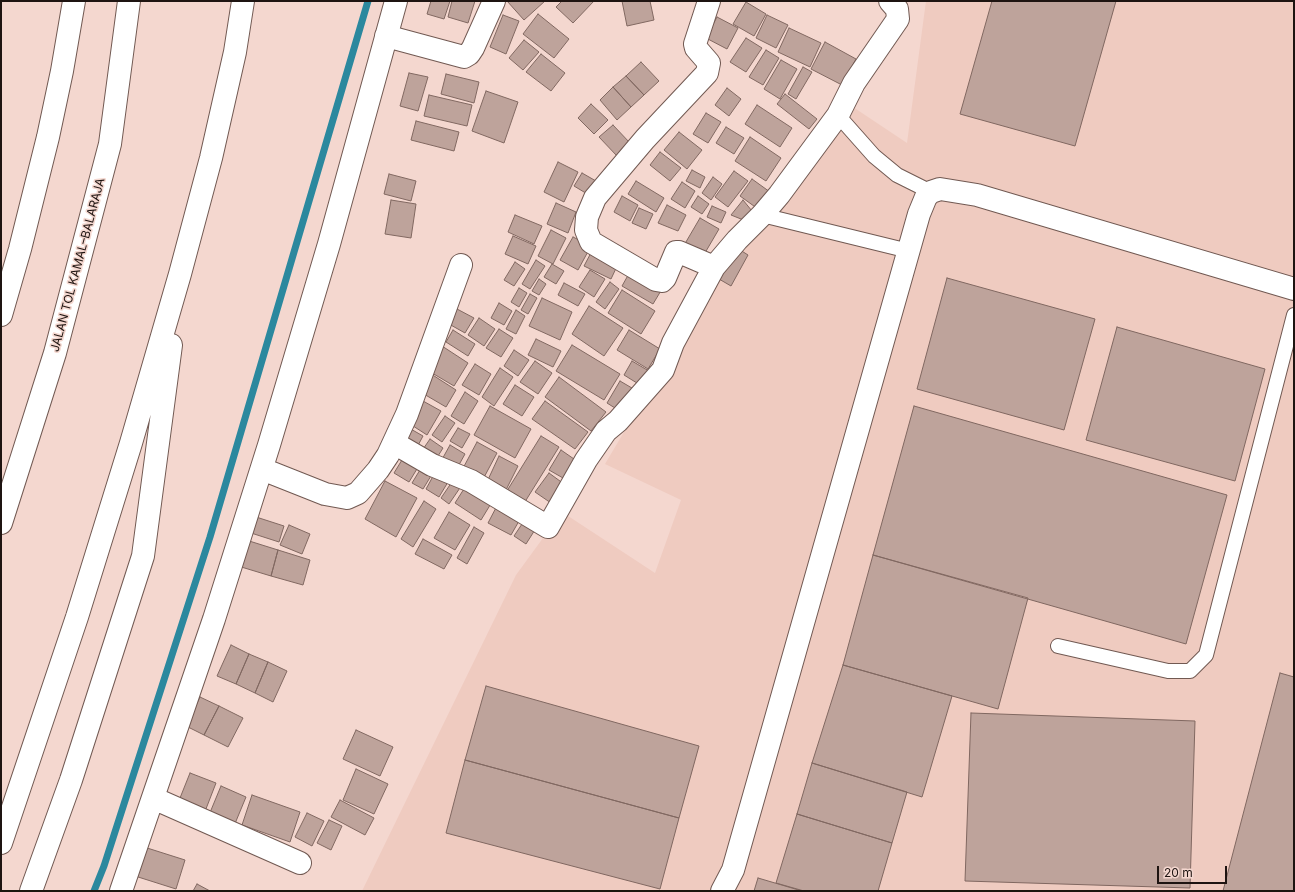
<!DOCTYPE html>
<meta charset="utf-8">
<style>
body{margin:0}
#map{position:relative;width:1295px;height:892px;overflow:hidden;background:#f4d7cf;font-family:Inter,sans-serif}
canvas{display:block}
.frame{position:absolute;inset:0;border:2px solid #1e1411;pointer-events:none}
.scale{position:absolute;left:1157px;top:866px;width:70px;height:18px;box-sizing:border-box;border:2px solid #1e1411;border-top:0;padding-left:5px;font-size:12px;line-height:14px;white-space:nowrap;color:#1e1411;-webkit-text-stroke:3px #f4d7cf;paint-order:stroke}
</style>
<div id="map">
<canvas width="1295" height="892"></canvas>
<div class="frame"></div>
<div class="scale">20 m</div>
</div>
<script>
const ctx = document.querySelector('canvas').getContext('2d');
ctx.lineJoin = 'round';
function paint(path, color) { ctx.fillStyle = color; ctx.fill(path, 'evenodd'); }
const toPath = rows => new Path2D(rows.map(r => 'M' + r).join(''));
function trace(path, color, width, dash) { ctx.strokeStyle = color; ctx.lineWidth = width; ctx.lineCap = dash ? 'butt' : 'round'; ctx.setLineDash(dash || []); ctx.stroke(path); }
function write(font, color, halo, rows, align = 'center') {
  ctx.font = font + ' Inter,sans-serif'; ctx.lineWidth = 3; ctx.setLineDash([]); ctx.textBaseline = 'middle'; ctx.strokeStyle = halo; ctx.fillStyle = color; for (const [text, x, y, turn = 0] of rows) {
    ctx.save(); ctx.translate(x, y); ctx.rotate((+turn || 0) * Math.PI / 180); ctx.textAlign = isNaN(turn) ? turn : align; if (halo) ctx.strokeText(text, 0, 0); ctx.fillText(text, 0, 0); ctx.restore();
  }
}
paint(toPath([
 [926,1,1294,1,1294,891,362,891,516,575,562,512,655,573,681,500,605,464,742,233,838,97,907,143]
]), '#efcbc0');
trace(toPath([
 [94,891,104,866,210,537,368,1]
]), '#2b889e', 7);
const building = toPath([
 [431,1,450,1,444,19,427,14,431,1],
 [452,1,475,1,468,23,448,17,452,1],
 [507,1,545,1,524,20,507,1],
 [562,1,594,1,573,23,556,7,562,1],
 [622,1,650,1,654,20,627,26,622,1],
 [992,1,1116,1,1075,146,960,114,992,1],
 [746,2,766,14,754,36,733,24,746,2],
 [538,14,569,39,554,58,523,34,538,14],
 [503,15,519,21,506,54,490,47,503,15],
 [767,15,788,25,776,48,756,38,767,15],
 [717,17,738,28,727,49,706,38,717,17],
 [789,28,821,43,810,67,778,52,789,28],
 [746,38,762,48,746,72,730,62,746,38],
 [524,40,539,52,523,70,509,58,524,40],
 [825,42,856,59,842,85,811,69,825,42],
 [766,50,779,58,763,85,749,77,766,50],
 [541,54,565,73,551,91,526,72,541,54],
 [781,60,797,69,780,99,764,89,781,60],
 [641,62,659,81,644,95,626,76,641,62],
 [803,67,812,72,796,99,788,94,803,67],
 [409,73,428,77,418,111,400,106,409,73],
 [446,74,479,82,474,103,441,94,446,74],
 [626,76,644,95,631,107,613,87,626,76],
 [613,87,631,107,617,120,600,100,613,87],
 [727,88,741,99,729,116,715,105,727,88],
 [486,91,518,102,504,143,472,131,486,91],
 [785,94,817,119,809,129,777,104,785,94],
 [429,95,472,105,467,126,424,116,429,95],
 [591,104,608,120,594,134,578,118,591,104],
 [757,105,792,128,780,147,745,124,757,105],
 [706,113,721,122,708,143,693,134,706,113],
 [416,121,459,132,454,151,411,140,416,121],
 [613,125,630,143,617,156,599,137,613,125],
 [726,127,744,138,734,154,716,143,726,127],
 [679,132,702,150,687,169,664,150,679,132],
 [750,137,781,158,766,181,735,161,750,137],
 [660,152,681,168,670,181,650,165,660,152],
 [558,162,578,172,564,202,544,192,558,162],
 [692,170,705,177,700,188,686,181,692,170],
 [734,171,748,181,728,207,715,197,734,171],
 [582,173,596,181,589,195,574,186,582,173],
 [389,174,416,181,411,201,384,194,389,174],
 [713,177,722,184,711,200,702,193,713,177],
 [752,179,770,192,758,209,740,196,752,179],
 [636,181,664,198,656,212,628,194,636,181],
 [682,182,695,191,685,208,671,199,682,182],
 [622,196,638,205,630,221,614,212,622,196],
 [698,196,709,204,702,214,691,207,698,196],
 [391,200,416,204,411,238,385,234,391,200],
 [743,200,752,211,746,221,731,215,743,200],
 [556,203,576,212,568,233,547,224,556,203],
 [667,205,686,215,678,231,658,223,667,205],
 [712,206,726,212,721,223,707,217,712,206],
 [639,208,653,214,646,229,632,223,639,208],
 [515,215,542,226,534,244,508,232,515,215],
 [700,218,719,229,702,258,683,247,700,218],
 [551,230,566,238,553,264,538,256,551,230],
 [513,236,536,246,528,264,505,254,513,236],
 [573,237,591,246,578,270,560,260,573,237],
 [737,248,748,255,731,286,719,279,737,248],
 [593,249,619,262,611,279,584,266,593,249],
 [536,260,545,266,530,289,522,284,536,260],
 [515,262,525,269,514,286,504,280,515,262],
 [552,264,564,271,556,284,544,277,552,264],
 [590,270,605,279,594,297,579,287,590,270],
 [631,270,662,289,653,304,622,286,631,270],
 [947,278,1095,319,1064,430,917,389,947,278],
 [539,279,546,284,539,295,532,291,539,279],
 [610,282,619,289,605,309,596,302,610,282],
 [564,283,585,294,578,306,558,295,564,283],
 [519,288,527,293,519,307,511,302,519,288],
 [622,290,655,311,641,334,608,313,622,290],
 [530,294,537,298,528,314,521,310,530,294],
 [542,298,572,312,560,340,529,326,542,298],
 [499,303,512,311,504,325,491,318,499,303],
 [589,306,623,328,604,356,572,334,589,306],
 [457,309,474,318,465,333,449,324,457,309],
 [516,310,525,316,516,334,506,329,516,310],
 [479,318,495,329,484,346,468,335,479,318],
 [1117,327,1265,369,1235,481,1086,440,1117,327],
 [499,329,513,338,501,357,486,348,499,329],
 [453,330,475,344,468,356,446,342,453,330],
 [629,330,660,349,648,369,617,350,629,330],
 [536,339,561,351,553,367,528,355,536,339],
 [572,345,620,374,604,400,556,371,572,345],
 [442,346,468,363,454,386,427,370,442,346],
 [514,350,529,360,518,376,504,366,514,350],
 [535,361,552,373,538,394,520,382,535,361],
 [632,361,654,374,645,388,624,375,632,361],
 [475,364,491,374,479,395,462,385,475,364],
 [500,368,513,377,494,406,482,397,500,368],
 [428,372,456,390,446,407,417,390,428,372],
 [559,377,606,412,591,431,545,397,559,377],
 [620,381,637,391,623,413,607,403,620,381],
 [515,385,534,397,522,416,503,404,515,385],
 [465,392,478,401,464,424,451,416,465,392],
 [423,401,441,411,427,435,410,424,423,401],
 [545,401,588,432,575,449,532,419,545,401],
 [490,406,531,429,515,458,474,435,490,406],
 [914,406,1227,495,1186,644,873,555,914,406],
 [445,416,455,423,442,442,432,435,445,416],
 [409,428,423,436,415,451,400,440,409,428],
 [458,428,470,434,462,448,450,441,458,428],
 [541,436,559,447,523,505,505,494,541,436],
 [430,439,443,448,433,464,419,455,430,439],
 [477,442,497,453,481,483,461,472,477,442],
 [450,445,465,454,455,472,440,463,450,445],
 [561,450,574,459,563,478,549,470,561,450],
 [405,455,420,464,409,482,394,473,405,455],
 [499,456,518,466,504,494,486,484,499,456],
 [423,465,434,471,423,489,412,483,423,465],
 [437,469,451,477,439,497,426,489,437,469],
 [549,473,564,484,551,503,535,492,549,473],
 [456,476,464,482,449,504,441,498,456,476],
 [385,481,417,498,396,537,365,519,385,481],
 [469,481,495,497,481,520,455,503,469,481],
 [424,501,436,509,413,547,401,539,424,501],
 [499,502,523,514,511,535,488,523,499,502],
 [449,512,470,525,455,550,434,538,449,512],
 [253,516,284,526,279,542,248,532,253,516],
 [526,518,538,525,526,544,514,536,526,518],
 [289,525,310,534,302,554,280,545,289,525],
 [474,527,484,533,467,564,457,558,474,527],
 [423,539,452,555,444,569,415,554,423,539],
 [246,540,278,550,271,576,238,566,246,540],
 [278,550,310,560,303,585,271,576,278,550],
 [873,555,1028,598,998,709,843,665,873,555],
 [231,645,249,654,236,684,217,676,231,645],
 [249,654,268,662,255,693,236,684,249,654],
 [268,662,287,671,273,702,255,693,268,662],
 [843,665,952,696,922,797,812,763,843,665],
 [1280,673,1294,677,1294,891,1223,891,1280,673],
 [486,686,699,746,679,818,465,760,486,686],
 [200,697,219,706,204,735,186,726,200,697],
 [219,706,243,718,228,747,204,735,219,706],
 [971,713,1195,721,1190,888,965,881,971,713],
 [356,730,393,747,380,776,343,759,356,730],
 [465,760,679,818,660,889,446,833,465,760],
 [812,763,907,792,892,843,797,814,812,763],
 [356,769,388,784,374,814,343,800,356,769],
 [190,773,216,783,204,814,178,803,190,773],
 [221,786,246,797,234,826,209,815,221,786],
 [252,795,300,812,290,842,242,825,252,795],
 [340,800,374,818,365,835,331,817,340,800],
 [307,813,324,821,312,846,295,837,307,813],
 [797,814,892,843,878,891,804,891,776,883,797,814],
 [329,820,342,826,331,850,317,843,329,820],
 [144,847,185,860,176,889,135,876,144,847],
 [758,878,802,891,754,891,758,878],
 [197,884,210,891,193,891,197,884]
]);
paint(building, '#bea39b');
trace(building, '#816861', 1);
const service = toPath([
 [843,121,874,156,897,175,931,192],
 [762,215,909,251],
 [1058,646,1168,671,1190,671,1206,655,1294,315]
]);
const minor = toPath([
 [709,1,695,44,696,48,709,63,707,73,645,139,595,198,587,217,586,230,591,242,656,280,662,281,665,278,676,252,679,252,714,267],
 [386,36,464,57,469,54,473,48,494,1],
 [394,443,432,465,471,481,548,527,586,460,606,431,618,421,663,370,673,343,714,267,737,240,762,215,779,195,838,115,854,83,898,19,897,9,890,1],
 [262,469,325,494,347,498,358,493,378,470,388,455,407,414,461,265],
 [153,798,300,863],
 [121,891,214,619,269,445,329,244,396,1],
 [722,891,733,870,919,214,926,197,931,192,940,189,977,195,1294,289]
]);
const motorway = toPath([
 [1,315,20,249,48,137,62,71,74,1],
 [1,523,55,353,110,144,129,1],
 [1,843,77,617,131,443,180,274,211,158,235,52,243,1],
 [31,891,71,780,143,556,171,345]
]);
trace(service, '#715952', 16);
trace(minor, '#715952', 24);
trace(motorway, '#715952', 24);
trace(service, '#fff', 14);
trace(minor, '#fff', 22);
trace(motorway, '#fff', 22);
write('12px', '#1e1411', '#f4d7cf', [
 ["JALAN TOL KAMAL–BALARAJA",78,265,-75]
]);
</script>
